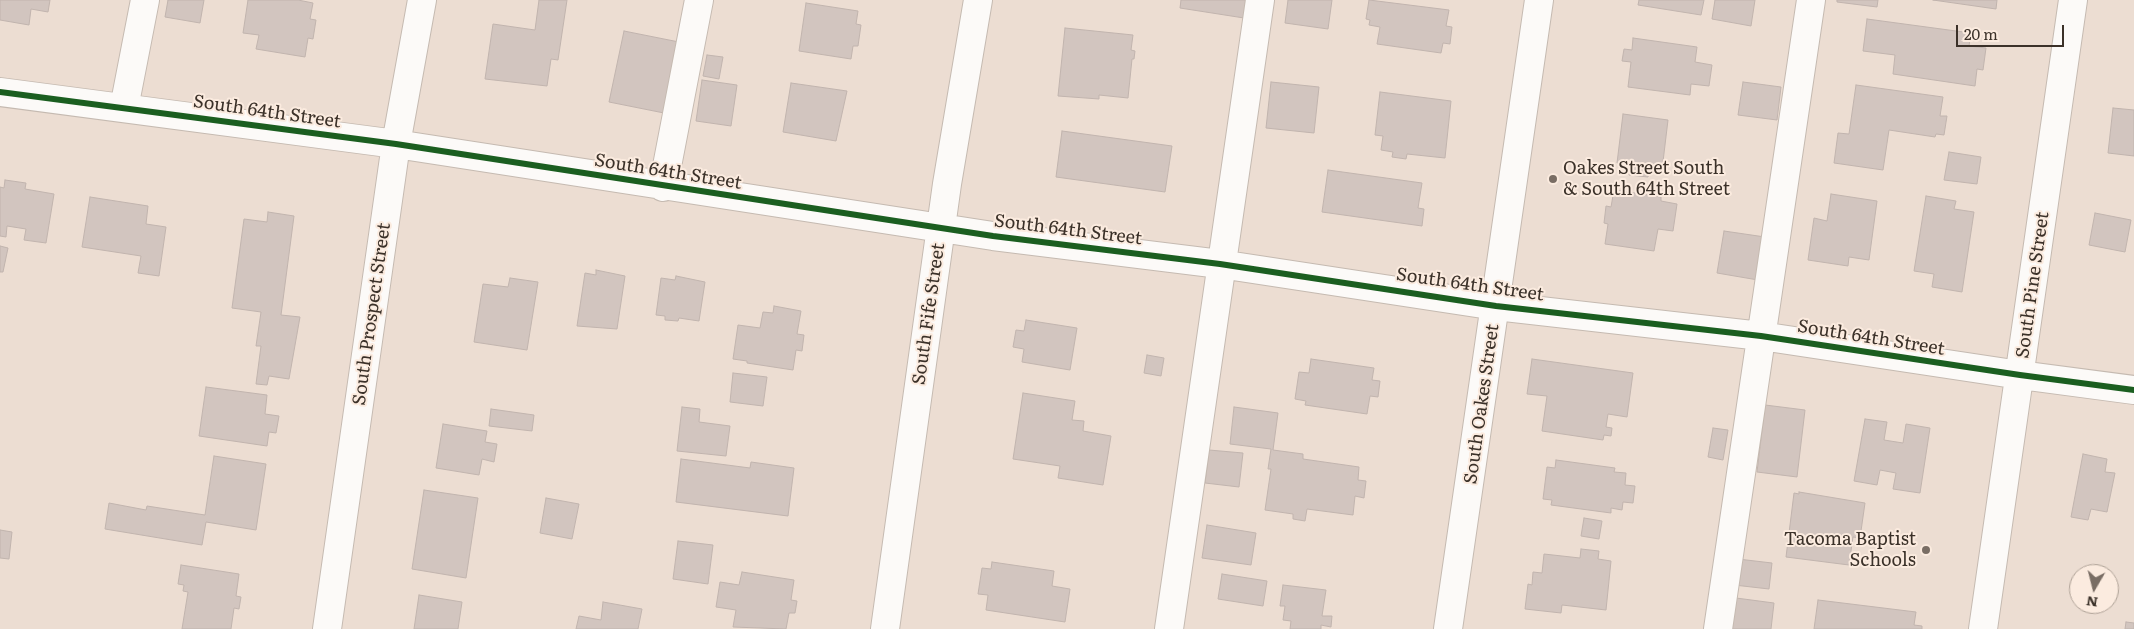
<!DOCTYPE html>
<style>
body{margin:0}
#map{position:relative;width:2134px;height:629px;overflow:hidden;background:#ecddd2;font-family:Literata,serif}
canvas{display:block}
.north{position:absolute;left:2069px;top:564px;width:50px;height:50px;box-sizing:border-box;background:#fbebdf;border:1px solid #aea196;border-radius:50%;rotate:188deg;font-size:14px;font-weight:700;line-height:20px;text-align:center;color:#3b3129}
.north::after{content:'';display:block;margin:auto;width:18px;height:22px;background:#796d64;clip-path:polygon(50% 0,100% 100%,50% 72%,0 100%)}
.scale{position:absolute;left:1956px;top:25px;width:108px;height:22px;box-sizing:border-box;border:2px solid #3b3129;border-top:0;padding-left:6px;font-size:15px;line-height:18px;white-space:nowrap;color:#3b3129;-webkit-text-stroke:4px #fbebdf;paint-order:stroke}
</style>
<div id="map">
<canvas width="2134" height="629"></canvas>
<div class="north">N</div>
<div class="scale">20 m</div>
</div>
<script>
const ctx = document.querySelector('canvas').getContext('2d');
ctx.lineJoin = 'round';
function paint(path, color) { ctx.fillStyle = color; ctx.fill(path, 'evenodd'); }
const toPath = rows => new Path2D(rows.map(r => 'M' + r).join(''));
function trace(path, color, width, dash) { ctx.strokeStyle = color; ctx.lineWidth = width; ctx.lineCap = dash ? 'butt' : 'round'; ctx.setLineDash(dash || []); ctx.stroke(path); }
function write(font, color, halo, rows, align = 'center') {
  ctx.font = font + ' Literata,serif'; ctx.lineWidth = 4; ctx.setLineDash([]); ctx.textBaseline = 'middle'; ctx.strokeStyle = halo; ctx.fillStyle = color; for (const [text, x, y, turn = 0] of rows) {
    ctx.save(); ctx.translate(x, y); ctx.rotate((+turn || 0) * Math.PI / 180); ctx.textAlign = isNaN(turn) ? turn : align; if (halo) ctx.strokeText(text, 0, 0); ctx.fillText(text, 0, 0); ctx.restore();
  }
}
const building = toPath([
 [0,0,50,0,48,12,31,9,29,25,0,20,0,0],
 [168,0,204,0,200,23,165,17,168,0],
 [248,0,298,0,313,3,310,19,316,20,313,39,308,38,305,57,256,49,259,35,243,33,248,0],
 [539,0,567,0,558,60,551,59,547,86,485,79,493,24,535,30,539,0],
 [1181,0,1247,0,1244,18,1180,8,1181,0],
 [1288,0,1332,0,1328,29,1285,23,1288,0],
 [1369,0,1449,10,1446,26,1452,27,1450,44,1443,43,1441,53,1377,44,1380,27,1369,25,1370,20,1366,19,1369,0],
 [1639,0,1704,0,1701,15,1638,5,1639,0],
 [1715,0,1755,0,1751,26,1712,19,1715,0],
 [1837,0,1878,0,1877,7,1837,2,1837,0],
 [1933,0,1997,0,1996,9,1933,0],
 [806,3,858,11,856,24,861,25,858,46,853,46,851,59,799,51,806,3],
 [1867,19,1971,33,1969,46,1986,48,1983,70,1977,69,1975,86,1893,74,1895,55,1863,51,1867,19],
 [1065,28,1133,35,1131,50,1135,51,1134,59,1132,59,1128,98,1099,95,1099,99,1058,96,1065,28],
 [624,31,679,42,664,113,609,102,624,31],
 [1633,38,1697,47,1695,62,1712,65,1709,86,1691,84,1690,95,1628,87,1631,62,1622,61,1624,49,1632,50,1633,38],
 [707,55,723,57,719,79,703,76,707,55],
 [702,80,737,85,731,126,696,121,702,80],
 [1271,82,1319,87,1314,133,1266,128,1271,82],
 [1743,82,1781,87,1777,120,1738,115,1743,82],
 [791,83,847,91,836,141,783,132,791,83],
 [1856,85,1943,97,1940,116,1947,116,1944,135,1936,134,1935,137,1889,130,1883,170,1834,163,1838,133,1849,134,1856,85],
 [1380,92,1451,101,1445,158,1407,154,1406,159,1392,157,1393,152,1381,150,1383,136,1375,135,1380,92],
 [2113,108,2134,110,2134,156,2108,153,2113,108],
 [1623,114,1668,120,1662,170,1650,168,1648,177,1629,175,1630,164,1617,163,1623,114],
 [1062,131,1172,146,1165,192,1056,177,1062,131],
 [1949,152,1981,157,1977,184,1944,180,1949,152],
 [1328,170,1422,183,1418,208,1424,209,1422,226,1322,212,1328,170],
 [5,180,26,183,25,189,54,194,46,243,24,240,26,229,7,226,6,237,0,236,0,187,4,188,5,180],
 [1614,190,1661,197,1661,201,1677,204,1673,231,1658,229,1654,251,1605,244,1608,224,1604,223,1606,206,1611,207,1614,190],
 [1831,194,1877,201,1869,260,1849,257,1848,266,1808,260,1814,218,1827,221,1831,194],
 [1926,196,1956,201,1954,209,1974,212,1962,292,1932,287,1934,274,1914,271,1926,196],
 [90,197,148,206,146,224,166,227,159,276,138,273,141,256,82,247,90,197],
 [268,212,294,216,281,315,300,317,289,379,269,376,267,385,256,384,261,346,256,346,261,312,232,308,244,219,267,222,268,212],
 [2095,213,2131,220,2125,252,2089,245,2095,213],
 [1724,231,1765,237,1758,280,1717,273,1724,231],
 [0,246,8,248,3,272,0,272,0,246],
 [596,270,625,276,617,329,577,326,585,273,596,275,596,270],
 [676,276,705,282,699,321,679,318,678,321,665,320,665,316,656,315,661,278,675,280,676,276],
 [510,278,538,282,527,350,474,342,483,284,508,287,510,278],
 [774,306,801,311,797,334,804,335,802,351,796,350,793,370,747,363,747,361,733,359,738,325,760,328,763,312,773,313,774,306],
 [1026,320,1077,328,1070,370,1022,362,1024,349,1013,347,1016,330,1024,331,1026,320],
 [1147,355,1164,358,1161,376,1144,373,1147,355],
 [1311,359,1374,368,1372,380,1380,381,1378,397,1370,396,1367,414,1305,405,1306,401,1295,399,1299,372,1309,373,1311,359],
 [1532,359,1633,373,1627,417,1608,414,1606,427,1612,428,1611,436,1604,435,1603,440,1542,431,1547,396,1527,394,1532,359],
 [733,373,767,377,763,406,730,402,733,373],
 [206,387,267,395,265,414,279,416,276,433,269,432,267,446,199,436,206,387],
 [1023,393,1075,401,1072,420,1084,421,1083,431,1111,436,1103,485,1058,478,1060,466,1013,459,1023,393],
 [1765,405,1805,410,1797,477,1757,472,1765,405],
 [682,407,700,409,699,422,730,426,726,456,677,451,682,407],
 [1234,407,1278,413,1273,450,1303,454,1303,459,1359,467,1358,480,1366,481,1364,498,1355,496,1353,515,1307,509,1305,521,1293,519,1293,514,1265,510,1271,469,1268,469,1271,449,1230,444,1234,407],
 [491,409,534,415,532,431,489,426,491,409],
 [1865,419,1887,422,1884,440,1903,443,1906,424,1930,428,1920,493,1893,489,1896,473,1880,470,1877,485,1854,481,1865,419],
 [443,424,487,431,485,442,497,444,494,462,482,459,479,475,436,468,443,424],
 [1713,428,1728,430,1723,460,1708,457,1713,428],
 [1209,450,1243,453,1239,487,1205,483,1209,450],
 [2083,454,2107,459,2105,472,2115,473,2107,512,2091,509,2088,520,2071,517,2083,454],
 [214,456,266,464,256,530,206,522,202,545,105,529,109,503,146,510,147,506,205,515,214,456],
 [681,459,750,468,751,462,794,468,788,516,676,502,681,459],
 [1556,460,1615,468,1614,472,1626,473,1625,485,1635,486,1633,503,1623,502,1622,510,1611,508,1611,513,1551,505,1552,500,1543,499,1547,467,1555,468,1556,460],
 [424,490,478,498,466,578,412,569,424,490],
 [1799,492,1865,503,1860,538,1853,537,1849,565,1786,557,1794,493,1799,494,1799,492],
 [546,498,579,504,572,539,540,533,546,498],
 [1584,518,1602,521,1599,539,1581,536,1584,518],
 [1207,525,1256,533,1251,565,1202,558,1207,525],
 [0,530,12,532,9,559,0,558,0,530],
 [678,541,713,545,708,584,673,579,678,541],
 [1581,549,1599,551,1598,559,1611,561,1606,610,1562,605,1561,613,1525,609,1528,584,1532,585,1533,572,1542,573,1544,554,1580,558,1581,549],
 [1738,559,1772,563,1769,589,1734,585,1738,559],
 [992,562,1054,571,1052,586,1070,589,1065,622,986,610,988,595,978,594,982,568,991,569,992,562],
 [181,565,239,574,236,596,241,597,239,609,234,608,231,629,182,629,188,592,183,591,184,585,178,584,181,565],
 [742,572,794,580,791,600,797,601,795,613,789,613,786,629,733,627,736,610,716,607,720,582,739,585,742,572],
 [1222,574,1267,581,1263,606,1218,599,1222,574],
 [1283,585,1326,590,1322,616,1332,616,1331,627,1321,625,1321,629,1290,629,1291,621,1283,620,1285,606,1280,606,1283,585],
 [419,595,462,602,458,629,414,629,419,595],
 [1736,598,1774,603,1771,629,1732,629,1736,598],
 [1818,600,1916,612,1914,625,1922,626,1922,629,1814,629,1818,600],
 [603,602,642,609,638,629,576,629,579,616,601,620,603,602],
 [2126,622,2134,623,2134,629,2125,629,2126,622]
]);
paint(building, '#d2c5bf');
trace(building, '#c1b4ae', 1);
const minor = toPath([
 [0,92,396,144,993,236,1220,264,1496,306,1761,336,2020,375,2134,390],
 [124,108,145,0],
 [663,187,699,0],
 [327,629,396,144,422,0],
 [885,629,947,184,978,0],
 [1169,629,1260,0],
 [1448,629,1539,0],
 [1718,629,1811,0],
 [1983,629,2073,0]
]);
trace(minor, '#c5bab1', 30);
trace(minor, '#fcfaf8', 28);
trace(toPath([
 [0,92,396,144,993,236,1220,264,1496,306,1761,336,2020,375,2134,390]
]), '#1b5e20', 6);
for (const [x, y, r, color] of [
 [1553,179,5,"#796d64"],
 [1926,550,5,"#796d64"]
]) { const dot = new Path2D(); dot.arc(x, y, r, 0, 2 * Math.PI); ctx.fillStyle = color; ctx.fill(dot); trace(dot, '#fbebdf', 2); }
write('18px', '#3b3129', '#fbebdf', [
 ["South 64th Street",267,112,8],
 ["South 64th Street",668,172,9],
 ["South 64th Street",1068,230,7],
 ["South 64th Street",1470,285,8],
 ["South Pine Street",2033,285,-82],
 ["South Prospect Street",372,314,-82],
 ["South Fife Street",929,314,-82],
 ["South 64th Street",1871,338,9],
 ["South Oakes Street",1482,404,-82]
]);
write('18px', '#3b3129', '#fbebdf', [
 ["Oakes Street South",1563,169],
 ["& South 64th Street",1563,190],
 ["Tacoma Baptist",1916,540,"right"],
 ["Schools",1916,561,"right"]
], 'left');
</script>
